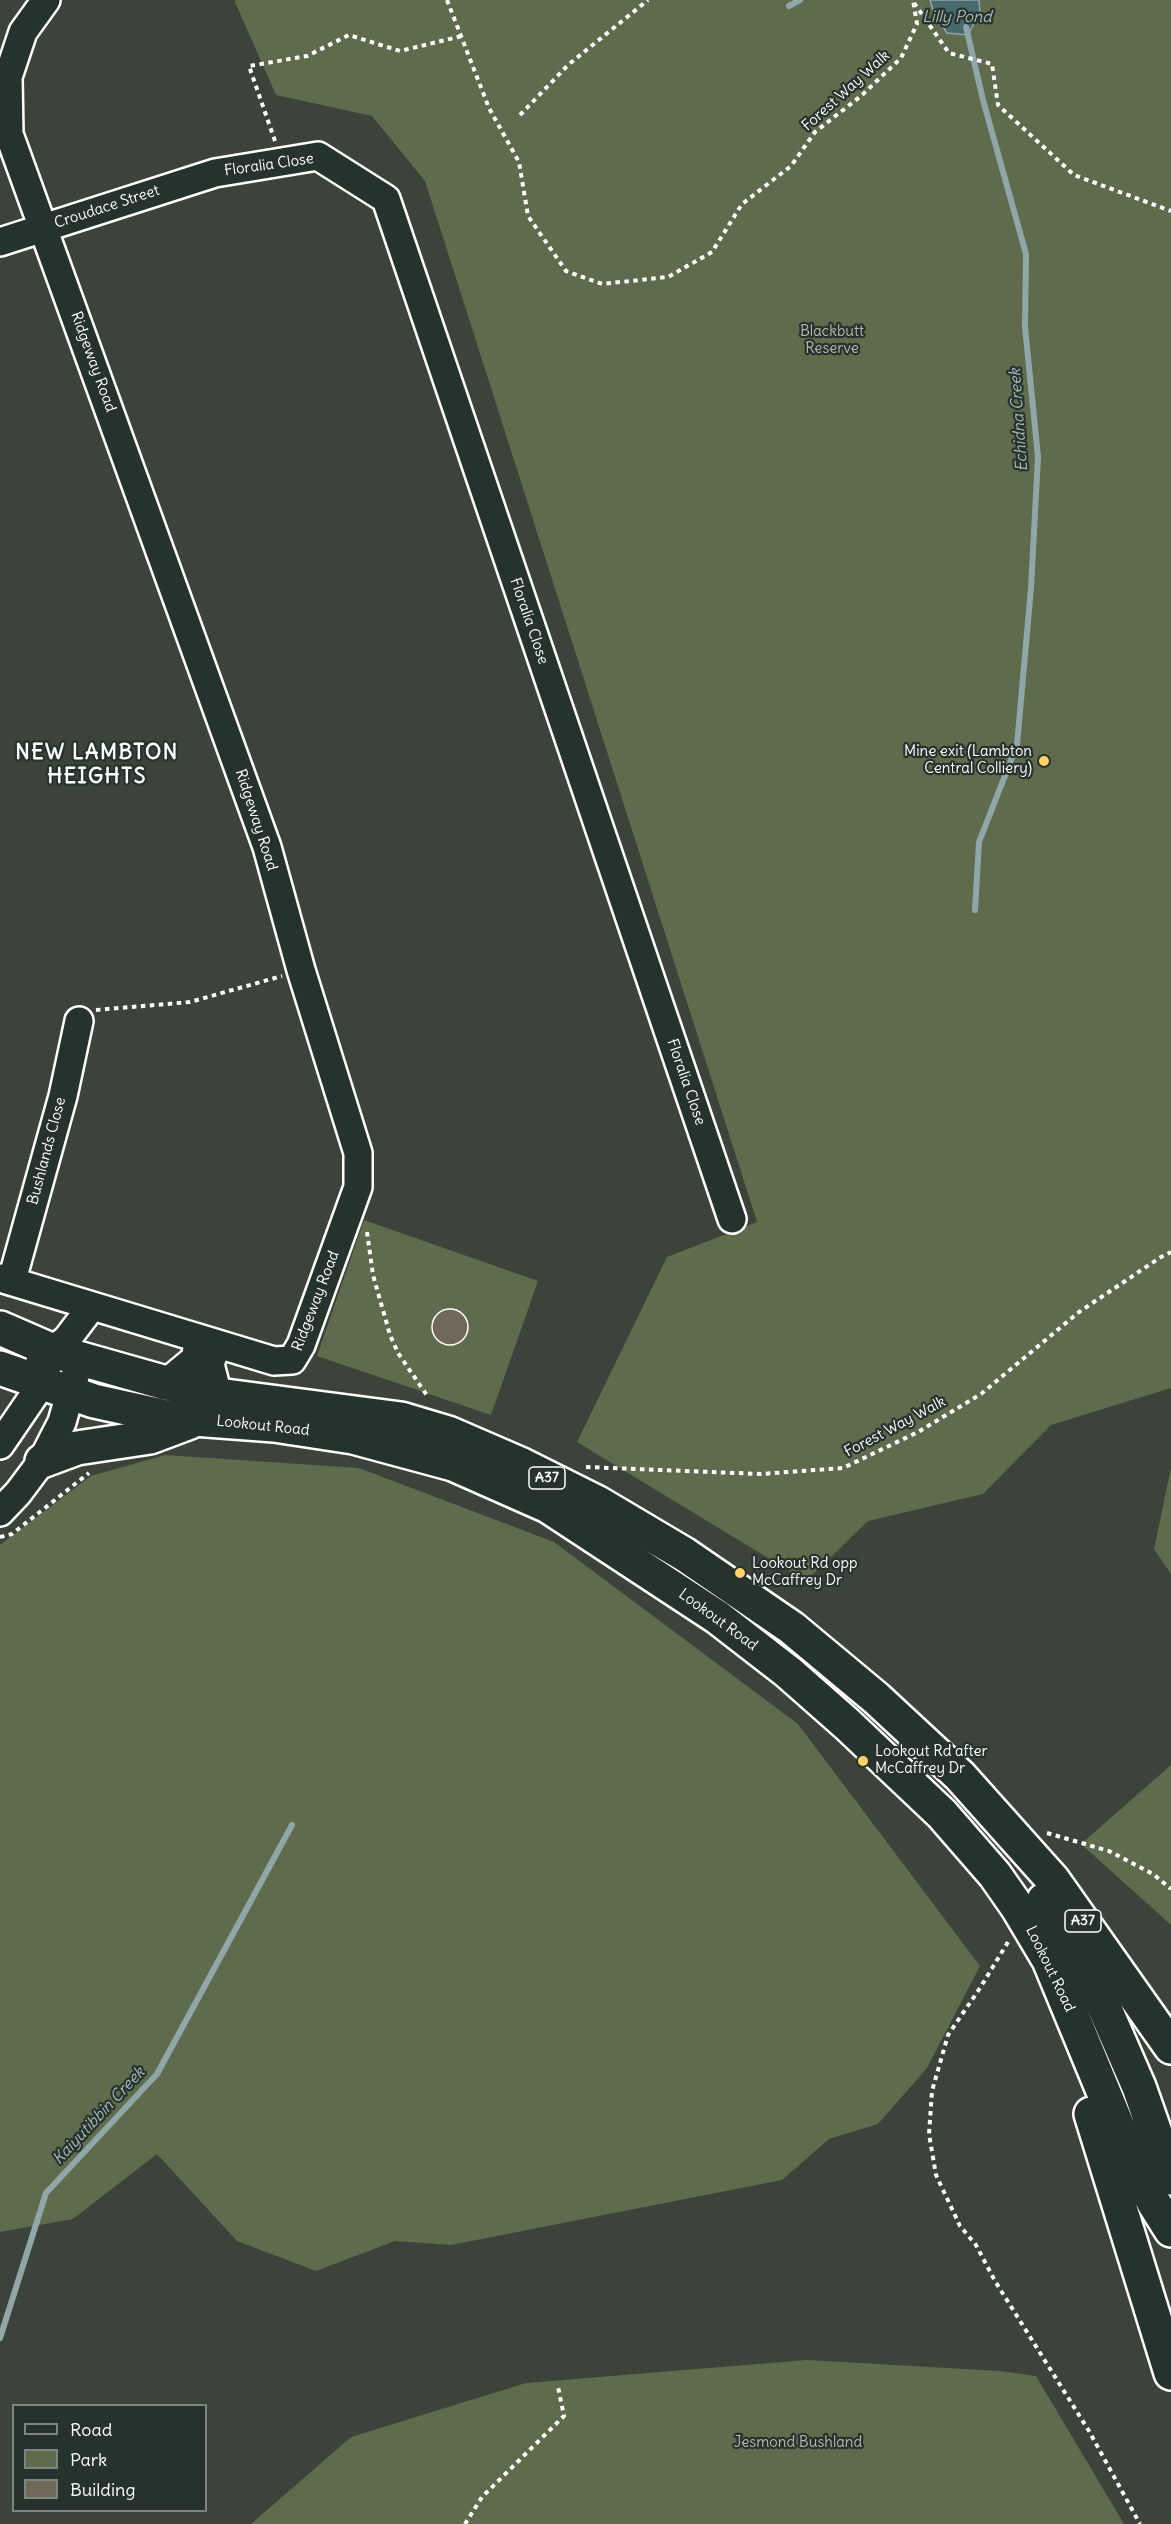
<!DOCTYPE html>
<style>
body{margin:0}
#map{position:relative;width:1171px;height:2524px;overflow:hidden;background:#3c433a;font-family:Delius,sans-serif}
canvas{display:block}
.legend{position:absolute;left:12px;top:2404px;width:195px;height:108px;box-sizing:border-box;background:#26332d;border:2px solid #7d8581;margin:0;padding:8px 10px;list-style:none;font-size:18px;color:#fff}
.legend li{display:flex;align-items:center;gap:12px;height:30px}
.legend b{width:30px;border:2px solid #7d8581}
</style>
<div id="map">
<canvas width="1171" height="2524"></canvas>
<ul class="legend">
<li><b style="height:8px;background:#26332d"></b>Road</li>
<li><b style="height:16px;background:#5e6b4c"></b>Park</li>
<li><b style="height:16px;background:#706858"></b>Building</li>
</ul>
</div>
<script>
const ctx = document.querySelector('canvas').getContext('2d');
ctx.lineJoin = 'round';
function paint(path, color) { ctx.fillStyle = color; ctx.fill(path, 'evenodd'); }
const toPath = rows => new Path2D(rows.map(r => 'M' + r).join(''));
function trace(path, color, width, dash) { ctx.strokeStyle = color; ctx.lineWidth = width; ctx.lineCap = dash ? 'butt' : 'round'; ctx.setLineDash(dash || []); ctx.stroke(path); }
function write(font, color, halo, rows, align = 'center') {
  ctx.font = font + ' Delius,sans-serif'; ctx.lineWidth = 4.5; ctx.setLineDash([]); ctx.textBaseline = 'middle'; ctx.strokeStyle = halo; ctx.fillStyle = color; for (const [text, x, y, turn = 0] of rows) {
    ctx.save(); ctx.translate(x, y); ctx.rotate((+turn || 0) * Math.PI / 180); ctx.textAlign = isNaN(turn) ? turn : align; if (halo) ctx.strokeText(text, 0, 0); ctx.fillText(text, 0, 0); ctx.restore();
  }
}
paint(toPath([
 [236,0,1171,0,1171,1388,1051,1425,983,1494,868,1521,806,1581,577,1442,667,1257,757,1222,425,181,372,116,276,95,235,2],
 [364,1220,538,1281,491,1415,317,1356],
 [165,1455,359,1468,554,1542,798,1724,980,1966,927,2068,878,2124,829,2139,782,2180,451,2245,395,2241,316,2271,237,2241,157,2154,73,2219,0,2232,0,1545,91,1476],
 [1171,1468,1171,1574,1154,1549],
 [1171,1765,1171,1925,1081,1844],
 [807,2360,1000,2371,1036,2376,1124,2524,251,2524,351,2437,526,2383]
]), '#5e6b4c');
const water = toPath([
 [930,0,979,0,980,12,968,35,947,33,934,13,930,0]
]);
paint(water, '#486a6e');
trace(water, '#91a6a8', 1.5);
trace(toPath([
 [789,6,800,0],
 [966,27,983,100,1026,254,1025,327,1038,457,1031,588,1017,745,979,842,975,910],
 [0,2338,46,2193,157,2074,292,1825]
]), '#91a6a8', 6);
const building = toPath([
 '432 1327a18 18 0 1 1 36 0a18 18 0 1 1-36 0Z'
]);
paint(building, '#706858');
trace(building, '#fff', 1.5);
const minor = toPath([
 [0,242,215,173,318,156,386,199,732,1219],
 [0,1278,274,1361,292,1360,301,1345,358,1187,358,1153,301,970,267,847,9,134,8,77,23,32,46,0],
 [12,1280,63,1096,79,1021],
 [217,1344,210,1364,218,1395],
 [40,1361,67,1339,92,1306],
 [166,1383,195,1359,199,1339],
 [0,1445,41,1385,48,1364],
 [0,1512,18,1493,42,1461,62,1422,80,1359]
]);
const highway = toPath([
 [0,1328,53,1351,166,1383,218,1395,401,1419,448,1433,522,1465,598,1503,684,1554,792,1628,876,1698,960,1776,1053,1880,1171,2047],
 [0,1368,94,1401,167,1417,274,1425,353,1437,453,1464,548,1506,717,1617,788,1672,847,1724,942,1814,995,1875,1018,1908,1049,1960,1130,2156,1154,2203,1171,2230],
 [42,1461,77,1448,150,1437,190,1422],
 [1044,1900,1102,2002,1139,2087,1171,2178],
 [1091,2114,1171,2373]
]);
trace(minor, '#fff', 32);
trace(highway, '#fff', 38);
trace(toPath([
 [447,0,489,108,519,162,528,216,566,271,602,284,668,277,712,252,742,204,791,166,815,132,861,96,901,58,917,24,913,0],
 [914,3,949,53,992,64,998,105,1074,175,1171,211],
 [520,115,568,65,648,0],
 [275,141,249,66,307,56,349,35,400,51,462,36],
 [96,1010,190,1002,282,976],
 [367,1232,373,1275,390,1335,398,1353,428,1397],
 [586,1467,761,1474,843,1468,918,1432,981,1394,1079,1312,1161,1257,1171,1252],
 [0,1537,12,1534,89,1473],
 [1047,1833,1109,1851,1153,1874,1171,1889],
 [1008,1942,980,1988,948,2035,932,2091,929,2134,936,2175,960,2226,976,2245,995,2281,1089,2431,1140,2524],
 [465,2524,482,2497,564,2416,558,2387]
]), '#fff', 4, [4.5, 4.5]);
trace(minor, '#26332d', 27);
trace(highway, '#26332d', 33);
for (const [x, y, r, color] of [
 [1044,761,6,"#ffd166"],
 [740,1573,6,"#ffd166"],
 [863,1761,6,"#ffd166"]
]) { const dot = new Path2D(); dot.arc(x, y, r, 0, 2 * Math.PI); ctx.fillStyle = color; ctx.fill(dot); trace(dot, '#26332d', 2); }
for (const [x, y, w] of [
 [547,1478,36],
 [1083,1921,36]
]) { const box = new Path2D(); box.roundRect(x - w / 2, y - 11, w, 22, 4.5); ctx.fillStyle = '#26332d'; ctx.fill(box); trace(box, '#fff', 1.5); }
write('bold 14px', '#fff', null, [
 ["A37",547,1478],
 ["A37",1083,1921]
]);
write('15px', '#fff', '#26332d', [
 ["Forest Way Walk",846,91,-42],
 ["Floralia Close",269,165,-8],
 ["Croudace Street",107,207,-18],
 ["Ridgeway Road",93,362,70],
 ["Floralia Close",529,621,71],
 ["Ridgeway Road",256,820,72],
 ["Floralia Close",686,1082,71],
 ["Bushlands Close",47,1151,-75],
 ["Ridgeway Road",316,1301,-69],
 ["Lookout Road",263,1426,6],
 ["Forest Way Walk",895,1427,-28],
 ["Lookout Road",718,1620,36],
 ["Lookout Road",1050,1969,64]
]);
write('15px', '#b7bcae', '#26332d', [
 ["Blackbutt",832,332],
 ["Reserve",832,349],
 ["Jesmond Bushland",798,2443]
]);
write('15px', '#fff', '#26332d', [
 ["Mine exit (Lambton",1032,752,"right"],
 ["Central Colliery)",1032,769,"right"],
 ["Lookout Rd opp",752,1564],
 ["McCaffrey Dr",752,1581],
 ["Lookout Rd after",875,1752],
 ["McCaffrey Dr",875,1769]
], 'left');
write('italic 16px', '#adbcbe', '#26332d', [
 ["Lilly Pond",957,17],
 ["Echidna Creek",1019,420,-94],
 ["Kaiyutibbin Creek",99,2116,-47]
]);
ctx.letterSpacing = '1.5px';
write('bold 21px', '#fff', '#26332d', [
 ["NEW LAMBTON",97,753],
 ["HEIGHTS",97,777]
]);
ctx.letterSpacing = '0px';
</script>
